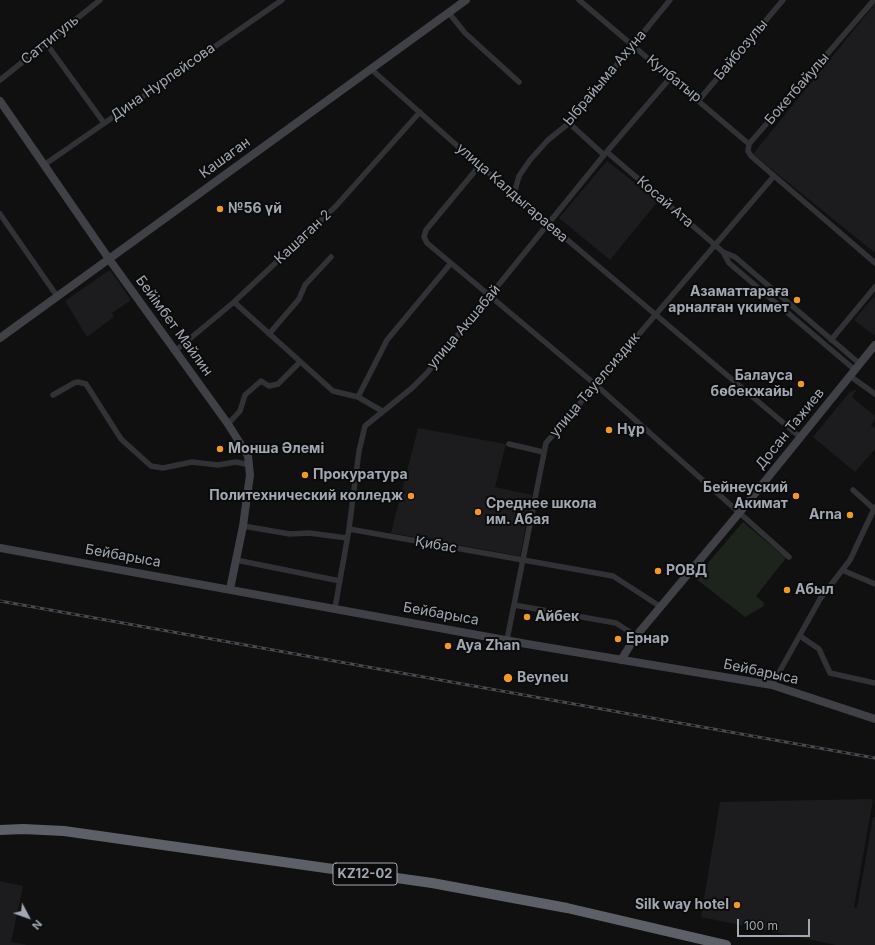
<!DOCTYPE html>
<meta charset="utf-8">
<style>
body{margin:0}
#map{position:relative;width:875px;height:945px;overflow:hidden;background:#101011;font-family:Inter,sans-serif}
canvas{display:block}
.north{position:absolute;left:8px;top:897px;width:40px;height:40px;-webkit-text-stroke:3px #0b0b0c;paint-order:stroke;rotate:131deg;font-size:11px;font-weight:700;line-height:16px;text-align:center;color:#a1a8b2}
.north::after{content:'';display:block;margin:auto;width:14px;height:18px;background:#a1a8b2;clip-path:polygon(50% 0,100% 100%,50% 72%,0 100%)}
.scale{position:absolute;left:737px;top:919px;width:73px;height:18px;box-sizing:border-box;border:2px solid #a1a8b2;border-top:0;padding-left:5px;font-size:12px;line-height:14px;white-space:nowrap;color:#a1a8b2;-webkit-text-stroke:3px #0b0b0c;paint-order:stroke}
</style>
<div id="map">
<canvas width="875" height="945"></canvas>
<div class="north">N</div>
<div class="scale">100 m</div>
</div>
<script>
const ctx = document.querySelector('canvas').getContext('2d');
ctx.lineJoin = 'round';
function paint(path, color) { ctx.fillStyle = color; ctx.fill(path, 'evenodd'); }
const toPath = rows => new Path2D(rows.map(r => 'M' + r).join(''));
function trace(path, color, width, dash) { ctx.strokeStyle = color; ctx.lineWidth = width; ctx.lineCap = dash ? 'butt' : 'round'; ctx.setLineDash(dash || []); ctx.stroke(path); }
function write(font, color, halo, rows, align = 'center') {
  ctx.font = font + ' Inter,sans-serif'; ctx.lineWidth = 4; ctx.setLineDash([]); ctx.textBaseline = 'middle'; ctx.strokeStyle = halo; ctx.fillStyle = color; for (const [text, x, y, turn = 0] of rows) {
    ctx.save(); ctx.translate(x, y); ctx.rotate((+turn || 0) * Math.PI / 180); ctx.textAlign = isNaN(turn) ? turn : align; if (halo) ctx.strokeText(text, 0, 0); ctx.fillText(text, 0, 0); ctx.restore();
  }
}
paint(toPath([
 [875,4,875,253,753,154],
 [607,161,658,201,610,260,559,218],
 [108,271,111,271,131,300,112,313,114,317,87,337,65,301],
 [875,295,875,336,854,320],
 [857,389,852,397,875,416,875,419,871,425,875,429,875,449,855,472,813,437,849,393],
 [418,428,506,444,495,487,532,495,520,556,391,533],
 [873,799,854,907,857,908,873,817,875,817,875,945,836,945,701,917,720,802],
 [0,881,23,886,11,942,28,945,0,945]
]), '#1c1c1e');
paint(toPath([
 [743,522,786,558,756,596,763,602,764,606,745,617,695,578]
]), '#1c241c');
trace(toPath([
 [579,0,749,144],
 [874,0,749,144,748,151,751,156,875,263],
 [449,13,465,33,519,82],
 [46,43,104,123],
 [371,69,472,159,800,437],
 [0,80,100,0],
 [699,100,783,0],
 [569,123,604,155],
 [607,152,715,245,723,252,729,263,855,370],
 [44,165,282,0],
 [480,165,426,230,424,237,427,243,596,385,789,557],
 [514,194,519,176,530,160,548,140,569,123,670,0],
 [0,214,57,296],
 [723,252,735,257,860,364],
 [234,302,333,391,358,397,382,411],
 [269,334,299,299,305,285,331,257],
 [831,340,875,287],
 [175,351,234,302,336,206,420,112],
 [850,376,875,394],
 [53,395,74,383,78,382,86,384,121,439,151,466,163,468,192,462,218,465,236,462,250,465],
 [358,397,387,340,451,263],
 [228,424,240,411,245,395,261,381,269,386,278,384,300,362],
 [509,444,543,452],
 [853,490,874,509],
 [243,526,290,534,309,533,347,538],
 [349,529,613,576,661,607],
 [236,560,340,581],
 [842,570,875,584],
 [514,605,616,623,636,636],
 [335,608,349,529,359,451,365,426,412,388,427,373,604,155,671,77],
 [800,636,819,649,830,673,875,683],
 [507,640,546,443,774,176],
 [772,685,820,599,850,560,875,507]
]), '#313236', 5.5);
trace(toPath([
 [0,101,109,259,228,424,248,456,250,475,243,526,230,589],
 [0,338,466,0],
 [0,548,527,644,772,685,875,719],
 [621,660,636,636,740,512,875,345]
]), '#3f4146', 8);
trace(toPath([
 [0,830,23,829,64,831,432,883,567,908,726,945]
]), '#5d6167', 10);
const rail = toPath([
 [0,601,875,758]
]);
trace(rail, '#484a4f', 3);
trace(rail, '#0b0b0c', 1.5, [4.5]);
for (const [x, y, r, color] of [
 [220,209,4,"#f19828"],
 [797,300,4,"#f19828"],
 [801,384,4,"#f19828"],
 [609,430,4,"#f19828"],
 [220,449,4,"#f19828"],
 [305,475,4,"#f19828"],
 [411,496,4,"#f19828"],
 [796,496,4,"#f19828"],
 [478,512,4,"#f19828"],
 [850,515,4,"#f19828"],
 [658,571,4,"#f19828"],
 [787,590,4,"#f19828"],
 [527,617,4,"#f19828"],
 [618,639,4,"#f19828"],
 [448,646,4,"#f19828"],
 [508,678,5,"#f19828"],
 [737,905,4,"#f19828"]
]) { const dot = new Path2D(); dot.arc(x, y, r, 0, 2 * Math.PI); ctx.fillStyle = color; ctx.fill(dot); trace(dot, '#0b0b0c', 1.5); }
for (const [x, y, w] of [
 [365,874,64]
]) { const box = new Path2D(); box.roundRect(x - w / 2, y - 11, w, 22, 3); ctx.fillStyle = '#0b0b0c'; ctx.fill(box); trace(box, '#a1a8b2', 1); }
write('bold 13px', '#a1a8b2', null, [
 ["KZ12-02",365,874]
]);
write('14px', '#a1a8b2', '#0b0b0c', [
 ["Саттигуль",50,40,-39],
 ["Байбозулы",741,50,-50],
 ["Ыбрайыма Ахуна",605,78,-50],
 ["Кулбатыр",674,79,39],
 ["Дина Нурпейсова",163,82,-35],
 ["Бокетбайулы",797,89,-49],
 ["Кашаган",225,158,-36],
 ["улица Калдыгараева",512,193,41],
 ["Косай Ата",665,202,41],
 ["Кашаган 2",303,237,-43],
 ["Бейімбет Майлин",174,326,54],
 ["улица Акшабай",464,327,-50],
 ["улица Тауелсиздик",595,385,-50],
 ["Досан Тажиев",790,429,-51],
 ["Қибас",436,545,10],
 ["Бейбарыса",123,556,10],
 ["Бейбарыса",441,614,10],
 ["Бейбарыса",761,672,12]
]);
write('bold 14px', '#a1a8b2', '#0b0b0c', [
 ["№56 үй",228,209],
 ["Азаматтараға",789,292,"right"],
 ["арналған үкимет",789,308,"right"],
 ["Балауса",793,376,"right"],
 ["бөбекжайы",793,392,"right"],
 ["Нұр",617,430],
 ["Монша Әлемі",228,449],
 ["Прокуратура",313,475],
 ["Бейнеуский",788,488,"right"],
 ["Акимат",788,504,"right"],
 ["Политехнический колледж",403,496,"right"],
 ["Среднее школа",486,504],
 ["им. Абая",486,520],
 ["Arna",842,515,"right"],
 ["РОВД",666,571],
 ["Абыл",795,590],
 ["Айбек",535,617],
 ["Ернар",626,639],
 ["Aya Zhan",456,646],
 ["Beyneu",517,678],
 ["Silk way hotel",729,905,"right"]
], 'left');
</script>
